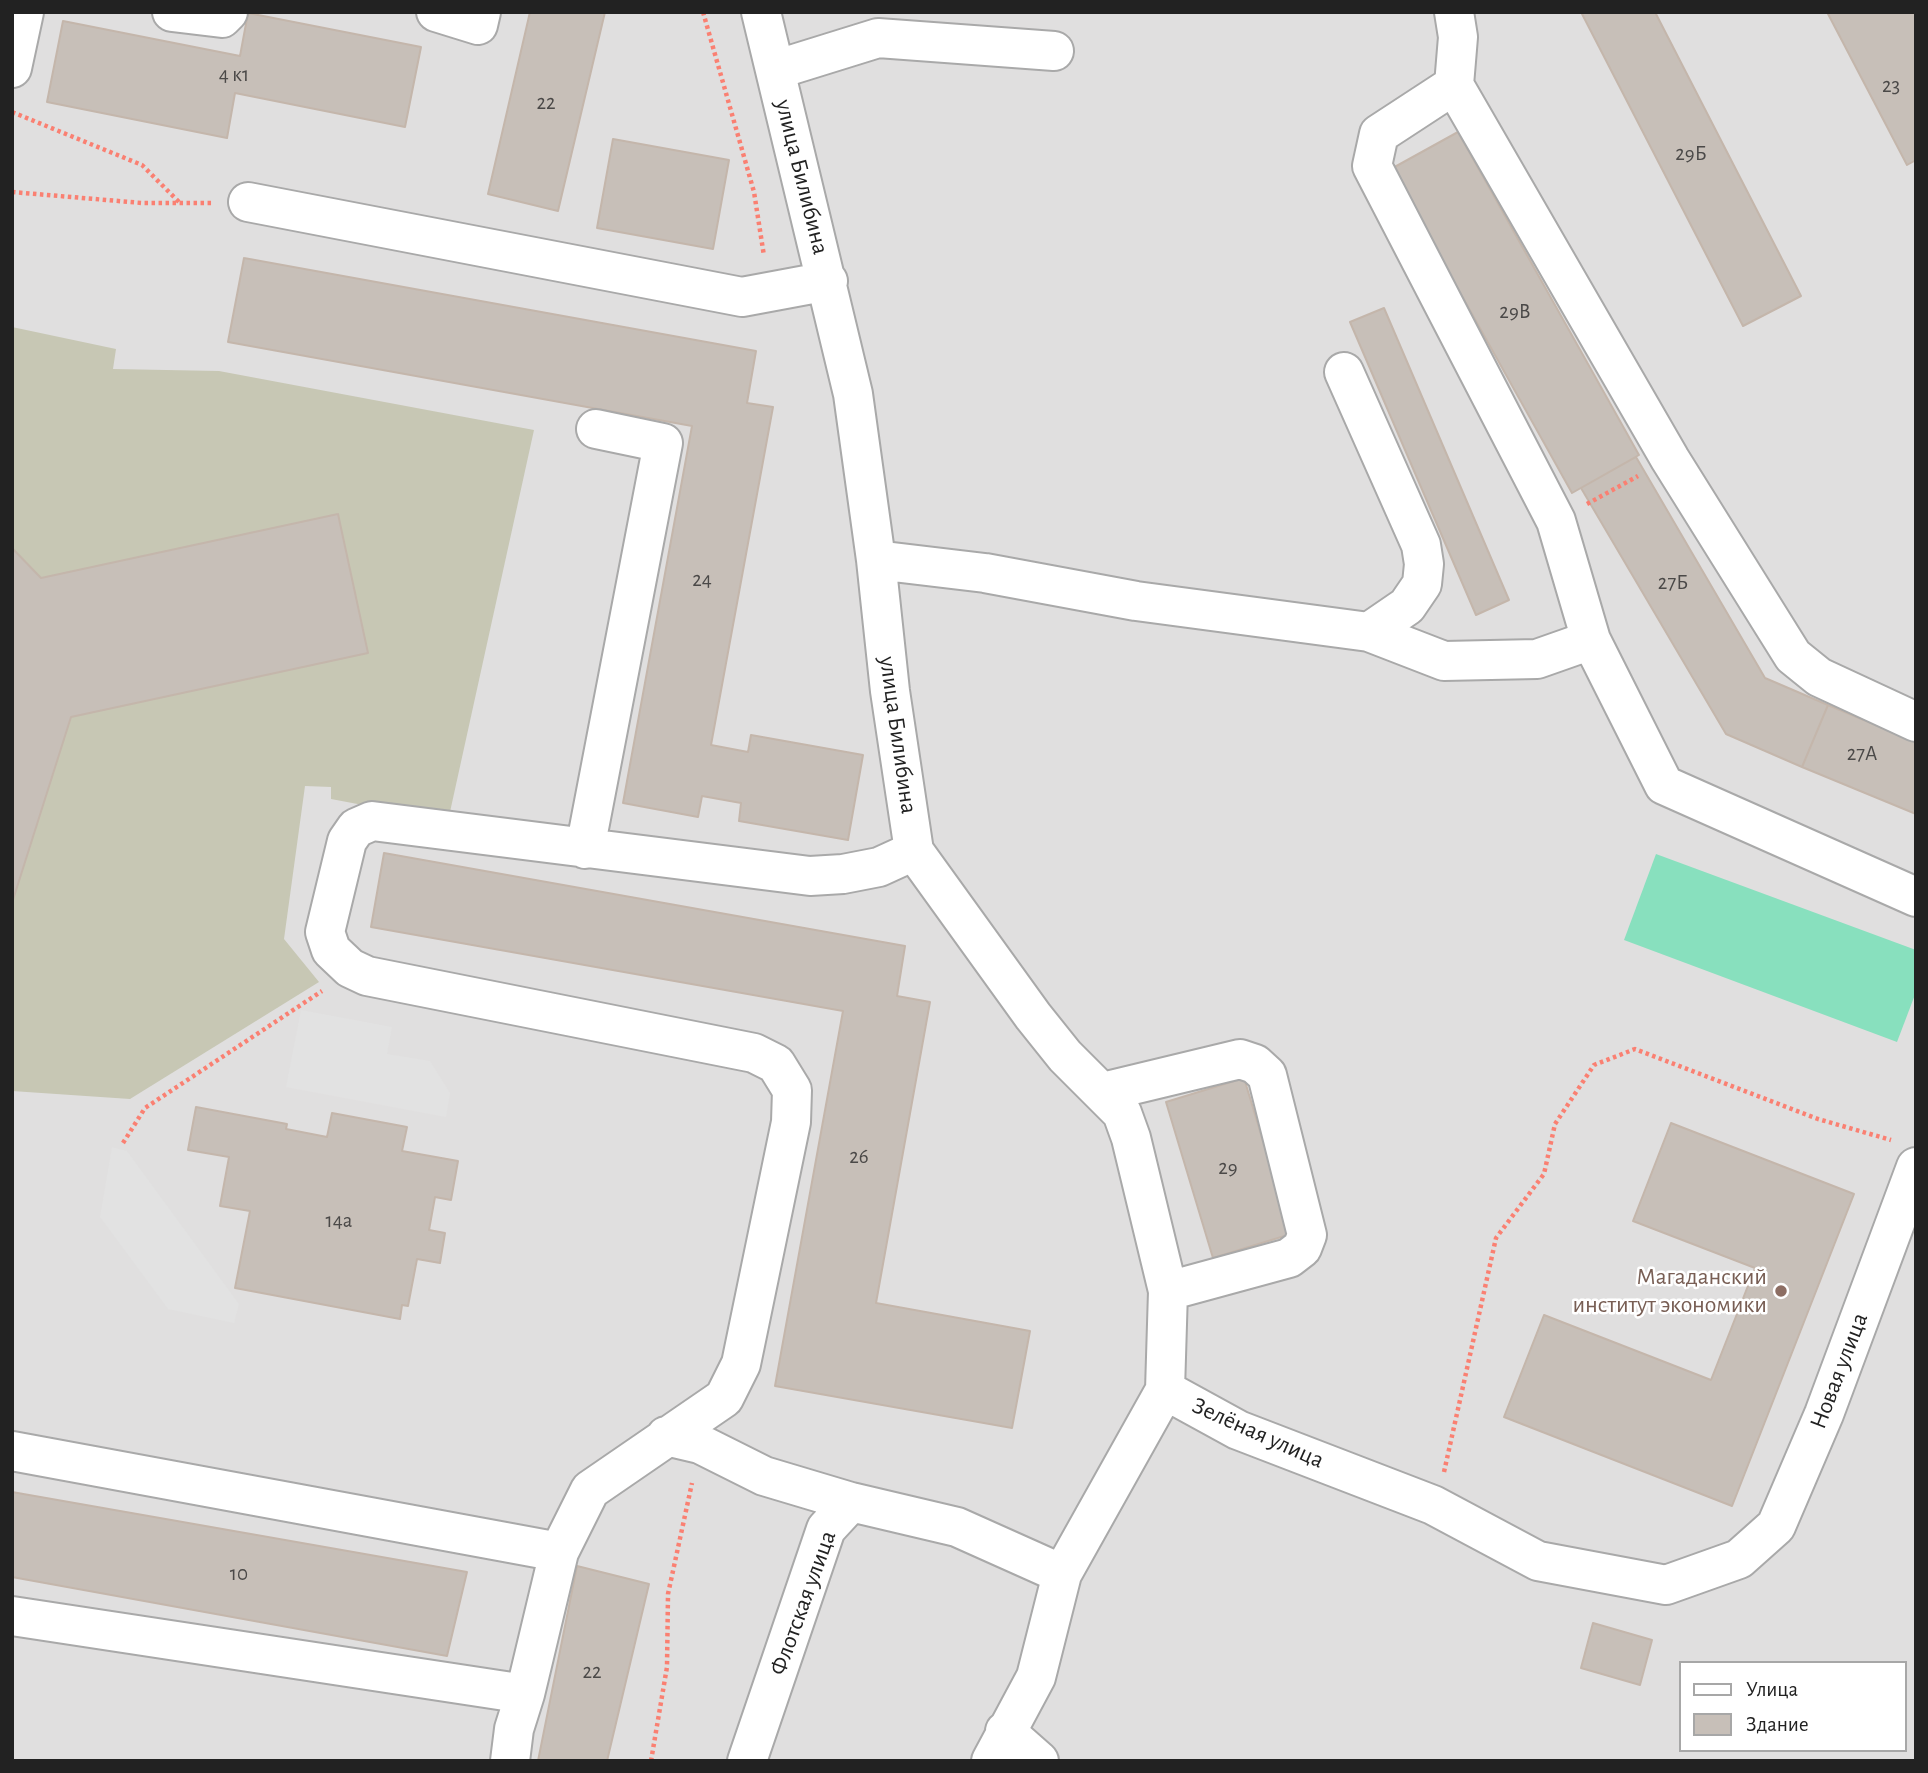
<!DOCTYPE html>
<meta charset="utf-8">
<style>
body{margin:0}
#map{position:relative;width:1928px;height:1773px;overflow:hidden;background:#f2efe9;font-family:"Alegreya Sans",sans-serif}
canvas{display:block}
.frame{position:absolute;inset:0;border:14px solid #222;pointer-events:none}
.legend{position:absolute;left:1679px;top:1661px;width:228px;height:91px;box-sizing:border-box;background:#fff;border:2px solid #a7a7a7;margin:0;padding:9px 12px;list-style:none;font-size:21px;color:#222}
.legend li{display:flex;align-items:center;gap:14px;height:35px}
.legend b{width:35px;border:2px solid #a7a7a7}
</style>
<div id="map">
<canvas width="1928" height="1773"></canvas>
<div class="frame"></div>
<ul class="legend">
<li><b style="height:9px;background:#fff"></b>Улица</li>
<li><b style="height:19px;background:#c7bfb8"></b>Здание</li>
</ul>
</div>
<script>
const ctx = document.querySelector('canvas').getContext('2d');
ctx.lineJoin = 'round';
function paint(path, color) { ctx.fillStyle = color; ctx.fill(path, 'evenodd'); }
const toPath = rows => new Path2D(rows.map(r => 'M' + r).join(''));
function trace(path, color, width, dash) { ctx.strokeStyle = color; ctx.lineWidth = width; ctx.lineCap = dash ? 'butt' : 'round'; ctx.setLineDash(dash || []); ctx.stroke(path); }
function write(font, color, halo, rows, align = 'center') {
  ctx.font = font + ' "Alegreya Sans",sans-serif'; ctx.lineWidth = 5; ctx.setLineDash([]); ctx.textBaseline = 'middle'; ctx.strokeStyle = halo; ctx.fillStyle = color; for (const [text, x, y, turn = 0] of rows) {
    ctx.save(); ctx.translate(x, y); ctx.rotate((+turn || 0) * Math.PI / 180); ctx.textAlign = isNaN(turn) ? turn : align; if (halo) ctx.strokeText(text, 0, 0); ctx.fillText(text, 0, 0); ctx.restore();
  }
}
paint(toPath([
 [12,12,1916,12,1916,1761,12,1761],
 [1681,1663,1905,1663,1905,1750,1681,1750]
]), '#e0dfdf');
paint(toPath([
 [12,327,116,349,113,369,219,371,534,430,448,821,331,799,331,787,305,786,284,939,319,982,130,1099,12,1091]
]), '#c7c7b4');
paint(toPath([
 [1656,854,1916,950,1916,992,1897,1042,1624,940]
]), '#88e0be');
paint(toPath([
 [301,1010,392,1027,387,1054,430,1061,450,1093,446,1117,286,1087],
 [112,1147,127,1151,239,1304,234,1323,168,1309,100,1217]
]), '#e2e2e2');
const building = toPath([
 [530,12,605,12,558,211,488,194,530,12],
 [1581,12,1655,12,1801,296,1743,326,1581,12],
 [1827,12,1916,12,1916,160,1907,165,1827,12],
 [248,13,421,47,405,127,235,93,227,138,47,102,63,21,240,56,248,13],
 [1458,132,1639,455,1572,493,1391,169,1458,132],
 [613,139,729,160,713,249,597,228,613,139],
 [244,258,756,351,747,403,773,407,711,745,748,752,751,735,863,755,848,840,739,821,741,803,702,796,698,817,623,803,692,426,228,342,244,258],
 [1384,308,1509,600,1476,615,1350,322,1384,308],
 [1636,457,1765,678,1828,705,1802,767,1726,734,1581,488,1636,457],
 [338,514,368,653,71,717,12,903,12,548,41,578,338,514],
 [1828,705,1916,742,1916,814,1802,767,1828,705],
 [384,853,905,946,897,996,930,1002,876,1303,1030,1331,1012,1428,775,1386,843,1011,371,927,384,853],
 [1244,1078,1291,1234,1213,1258,1166,1102,1244,1078],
 [196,1107,287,1124,286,1129,327,1137,332,1113,407,1127,402,1151,458,1161,451,1200,435,1197,429,1230,445,1233,440,1263,417,1259,408,1306,402,1305,400,1319,235,1288,250,1211,220,1206,229,1157,188,1150,196,1107],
 [1671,1123,1854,1194,1732,1506,1504,1417,1544,1315,1711,1380,1755,1268,1633,1221,1671,1123],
 [12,1492,467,1572,447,1656,12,1577,12,1492],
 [577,1566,649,1584,607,1761,538,1761,577,1566],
 [1593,1623,1652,1640,1640,1685,1581,1668,1593,1623]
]);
paint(building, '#c7bfb8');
trace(building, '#c4b6ab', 2);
const minor = toPath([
 [172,12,222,18,228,12],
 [436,12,478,25,481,12],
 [761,12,853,394,876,560,890,691,914,851,1033,1016,1065,1056,1122,1113,1131,1138,1168,1291,1165,1390],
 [1454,12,1458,37,1454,85,1670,459,1793,656,1819,677,1916,722],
 [12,68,24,12],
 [775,70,878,38,1054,51],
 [1454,85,1379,134,1372,166,1556,521,1591,640,1664,785,1916,897],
 [248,202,742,297,828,281],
 [1344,372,1421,545,1424,564,1422,584,1407,606,1369,632],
 [876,560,985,573,1136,601,1369,632,1444,661,1537,659,1591,640],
 [585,849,663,443,596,429],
 [1103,1092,1240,1059,1255,1064,1267,1075,1307,1235,1302,1248,1289,1258,1168,1291],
 [666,1436,700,1444,764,1476,851,1502],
 [12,1451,559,1552,525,1694,12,1616],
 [559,1552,590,1490,724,1398,741,1364,791,1122,792,1090,776,1064,754,1053,367,976,350,968,331,950,325,932,347,841,356,828,372,821,810,876,843,874,879,867,914,851],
 [1005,1731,1039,1761],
 [510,1761,514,1729,525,1694],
 [747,1761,826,1529,851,1502,957,1527,1062,1574],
 [991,1761,1036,1677,1062,1574,1165,1390,1238,1430,1433,1505,1538,1561,1666,1585,1739,1559,1776,1526,1824,1414,1916,1167]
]);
trace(minor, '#a9a9a9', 42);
trace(toPath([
 [703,12,754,192,764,256],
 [12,112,142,165,180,203],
 [12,192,142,203,212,203],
 [1587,504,1638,476],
 [123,1143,145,1108,322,991],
 [1444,1472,1496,1238,1544,1174,1555,1124,1594,1065,1635,1049,1818,1119,1891,1140],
 [651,1761,667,1667,668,1594,692,1483]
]), '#fa8072', 4.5, [3.5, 3.5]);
trace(minor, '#fff', 38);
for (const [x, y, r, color] of [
 [1781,1291,7,"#8d6e63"]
]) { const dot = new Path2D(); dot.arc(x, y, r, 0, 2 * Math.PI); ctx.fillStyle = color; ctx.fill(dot); trace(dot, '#fff', 2.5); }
write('21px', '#4b4948', null, [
 ["4 к1",234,75],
 ["23",1891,86],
 ["22",546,103],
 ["29Б",1691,154],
 ["29В",1515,312],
 ["24",702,580],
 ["27Б",1673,583],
 ["27А",1862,754],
 ["26",859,1157],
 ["29",1228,1168],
 ["14a",339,1221],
 ["10",239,1574],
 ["22",592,1672]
]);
write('24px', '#222', '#fff', [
 ["улица Билибина",802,177,76],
 ["улица Билибина",898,735,82],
 ["Новая улица",1839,1371,-69],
 ["Зелёная улица",1258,1433,24],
 ["Флотская улица",803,1603,-70]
]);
write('24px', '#785e54', '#fff', [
 ["Магаданский",1767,1277],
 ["институт экономики",1767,1305]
], 'right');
</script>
